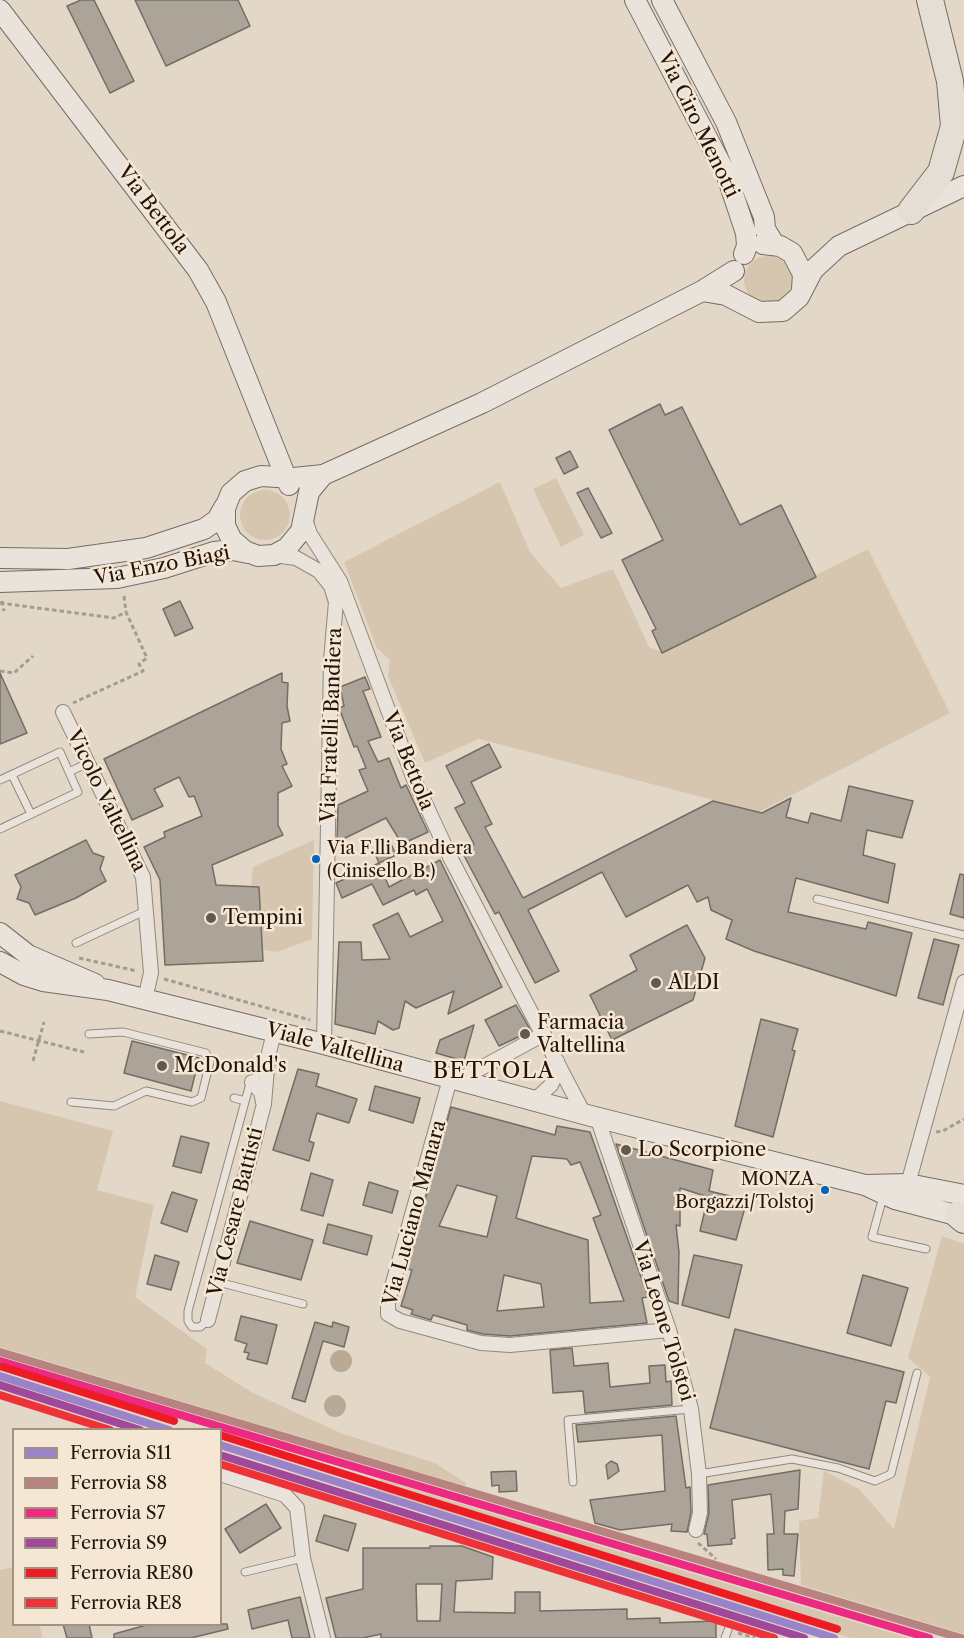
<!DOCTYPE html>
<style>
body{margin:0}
#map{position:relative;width:964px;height:1638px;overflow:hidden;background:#e3d8c7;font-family:"Libre Caslon Text",serif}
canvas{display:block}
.legend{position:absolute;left:12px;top:1428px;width:210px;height:198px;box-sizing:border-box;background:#f5e7d3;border:2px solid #a09383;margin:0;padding:8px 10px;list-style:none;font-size:18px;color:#20140c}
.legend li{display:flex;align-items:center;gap:12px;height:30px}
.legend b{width:30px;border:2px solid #a09383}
</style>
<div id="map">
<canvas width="964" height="1638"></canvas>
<ul class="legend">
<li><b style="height:8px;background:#9a83c9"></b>Ferrovia S11</li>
<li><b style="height:8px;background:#b7827f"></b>Ferrovia S8</li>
<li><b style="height:8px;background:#ed2a81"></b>Ferrovia S7</li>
<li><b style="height:8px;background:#a0499a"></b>Ferrovia S9</li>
<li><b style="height:8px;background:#ed1c24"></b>Ferrovia RE80</li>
<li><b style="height:8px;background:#ee3338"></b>Ferrovia RE8</li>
</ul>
</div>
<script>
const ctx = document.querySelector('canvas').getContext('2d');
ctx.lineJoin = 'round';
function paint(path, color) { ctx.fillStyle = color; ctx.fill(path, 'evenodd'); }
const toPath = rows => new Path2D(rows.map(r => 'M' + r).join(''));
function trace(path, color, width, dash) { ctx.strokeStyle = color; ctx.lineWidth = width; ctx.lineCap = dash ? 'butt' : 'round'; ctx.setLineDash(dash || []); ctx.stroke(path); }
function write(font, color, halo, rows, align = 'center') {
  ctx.font = font + ' "Libre Caslon Text",serif'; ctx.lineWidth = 5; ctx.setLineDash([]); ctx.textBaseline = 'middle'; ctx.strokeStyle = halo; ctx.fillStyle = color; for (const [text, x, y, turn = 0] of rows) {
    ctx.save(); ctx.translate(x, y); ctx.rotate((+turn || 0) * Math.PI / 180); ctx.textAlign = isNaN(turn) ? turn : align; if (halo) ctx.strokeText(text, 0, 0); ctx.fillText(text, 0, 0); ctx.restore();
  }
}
paint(toPath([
 '744 280a24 24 0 1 1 48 0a24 24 0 1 1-48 0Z',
 [556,478,584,535,561,547,533,489],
 [500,482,530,552,561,588,613,569,649,647,662,652,868,549,950,713,759,812,479,739,425,763,388,676,390,660,377,648,344,562],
 '240 515a25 25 0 1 1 50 0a25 25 0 1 1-50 0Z',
 [314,840,312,939,277,952,263,950,259,887,251,886,253,867],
 [0,1101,113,1131,97,1190,154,1205,135,1297,207,1349,205,1363,253,1393,343,1434,435,1463,466,1483,465,1486,0,1347],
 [942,1236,964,1244,964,1634,801,1585,799,1521,818,1518,824,1471,859,1489,894,1529,930,1377,908,1358],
 [380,1479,557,1533,909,1638,851,1638,377,1490],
 [13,1567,14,1624,39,1625,43,1638,0,1638,0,1570]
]), '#d6c6b0');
paint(toPath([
 '330 1361a11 11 0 1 1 22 0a11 11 0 1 1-22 0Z',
 '324 1406a11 11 0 1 1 22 0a11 11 0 1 1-22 0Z'
]), '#baaa95');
const building = toPath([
 [81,0,94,0,134,81,110,93,67,6,81,0],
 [135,0,238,0,250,26,166,66,135,0],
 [660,404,665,415,682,407,740,525,781,505,816,577,662,653,652,631,656,629,622,560,663,540,609,430,660,404],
 [570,451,578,467,564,474,556,458,570,451],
 [588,488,612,533,601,538,577,493,588,488],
 [180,601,193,628,175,636,163,609,180,601],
 [0,673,27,733,0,744,0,673],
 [282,673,282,682,288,683,287,706,290,721,282,723,281,749,287,764,282,766,292,786,278,793,278,825,283,835,212,865,216,885,259,887,263,961,165,965,160,880,144,847,165,837,164,832,202,816,194,796,189,797,179,777,154,789,163,806,132,820,104,759,282,673],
 [365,677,370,689,363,691,381,737,368,741,378,762,389,758,401,788,406,785,428,832,402,844,386,818,337,842,338,805,368,791,359,770,366,768,357,746,354,747,339,708,344,706,340,687,365,677],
 [489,744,501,767,471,782,492,824,485,827,523,898,713,801,762,813,791,798,786,817,808,823,811,813,841,821,849,786,913,801,902,838,867,830,863,855,895,864,888,903,796,878,788,912,866,929,868,922,912,933,896,996,754,951,726,939,732,920,711,910,708,897,697,902,688,885,626,917,602,872,528,910,559,971,535,983,499,912,495,914,461,850,474,844,455,808,465,803,446,766,489,744],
 [86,840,93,853,104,857,100,869,106,881,76,898,35,915,29,903,17,899,21,887,15,875,86,840],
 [391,844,396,855,379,863,374,851,391,844],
 [440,860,502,987,448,1014,454,991,416,1008,405,1001,399,1028,393,1030,378,1021,375,1034,335,1024,339,942,361,942,362,960,390,959,373,925,398,913,410,937,443,921,427,889,416,895,414,890,383,905,372,884,342,898,336,883,379,863,389,887,440,860],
 [960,874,964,875,964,918,950,914,960,874],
 [687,925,705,958,693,1000,612,1040,590,995,637,970,630,955,687,925],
 [934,939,959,945,943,1005,918,998,934,939],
 [516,1005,531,1031,499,1046,485,1020,516,1005],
 [761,1019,798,1029,792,1050,795,1051,773,1137,735,1126,761,1019],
 [474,1025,464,1061,436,1053,440,1040,474,1025],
 [132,1041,199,1058,191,1091,124,1073,132,1041],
 [298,1069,319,1074,316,1086,357,1099,349,1123,317,1113,309,1141,314,1143,309,1161,273,1150,298,1069],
 [375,1086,420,1098,413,1123,369,1110,375,1086],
 [451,1107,555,1135,557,1126,590,1132,648,1297,642,1298,647,1323,510,1336,483,1334,467,1330,467,1325,433,1315,431,1320,411,1314,413,1310,401,1306,412,1270,406,1269,451,1107],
 [532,1156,567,1159,571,1165,580,1162,601,1215,593,1218,624,1301,590,1303,588,1240,516,1218,532,1156],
 [457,1185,497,1196,487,1237,439,1226,457,1185],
 [504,1275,541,1284,544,1307,497,1311,504,1275],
 [181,1136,209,1143,201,1173,173,1166,181,1136],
 [616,1144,713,1170,709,1191,747,1200,736,1240,700,1231,708,1197,680,1188,680,1226,676,1225,679,1252,678,1304,669,1301,616,1144],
 [311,1173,333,1180,323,1216,301,1210,311,1173],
 [369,1182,398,1191,392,1213,363,1205,369,1182],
 [172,1192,197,1200,187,1232,161,1223,172,1192],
 [250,1221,313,1240,301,1280,237,1263,250,1221],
 [328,1224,372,1236,367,1255,323,1243,328,1224],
 [155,1255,179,1262,171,1290,147,1284,155,1255],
 [694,1255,742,1265,729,1318,682,1305,694,1255],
 [863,1275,908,1288,891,1346,847,1333,863,1275],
 [241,1316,277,1325,267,1364,247,1359,249,1353,244,1352,247,1344,235,1340,241,1316],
 [315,1322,332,1327,333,1322,349,1327,344,1347,323,1341,305,1402,292,1398,315,1322],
 [735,1329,904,1372,896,1403,886,1401,869,1469,710,1428,735,1329],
 [572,1348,574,1366,608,1363,610,1387,650,1383,649,1366,665,1365,666,1382,671,1381,672,1405,585,1413,583,1391,553,1393,550,1350,572,1348],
 [676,1416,686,1488,690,1487,691,1512,687,1532,671,1531,672,1524,620,1530,595,1523,590,1500,665,1491,662,1435,578,1442,576,1425,676,1416],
 [611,1461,617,1464,619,1471,608,1479,606,1465,611,1461],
 [800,1470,798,1509,785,1511,784,1534,798,1534,794,1576,783,1575,783,1569,768,1570,767,1534,774,1534,771,1494,732,1500,735,1538,731,1539,732,1544,708,1546,707,1534,704,1534,709,1513,708,1485,800,1470],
 [516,1471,517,1491,499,1492,499,1485,492,1486,491,1472,516,1471],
 [266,1504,281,1528,240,1553,225,1529,266,1504],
 [324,1515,356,1524,348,1551,316,1541,324,1515],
 [430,1546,462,1546,493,1557,492,1579,456,1581,454,1612,515,1613,515,1592,540,1592,540,1611,627,1609,627,1619,660,1618,660,1623,716,1621,716,1638,381,1638,381,1634,363,1638,336,1638,326,1598,363,1589,363,1548,430,1548,430,1546],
 [416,1584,442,1584,440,1621,417,1621,416,1584],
 [300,1597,310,1638,292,1638,288,1620,252,1629,248,1610,300,1597],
 [63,1624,89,1624,92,1638,67,1638,63,1624],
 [150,1624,227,1624,228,1629,191,1638,114,1638,114,1634,150,1624]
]);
paint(building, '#ada499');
trace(building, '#746d63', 1.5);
const lane = toPath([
 [69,772,88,763],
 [12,775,31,814],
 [0,780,60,752,78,792,0,829],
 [817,899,964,935],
 [76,943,147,910],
 [234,1098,245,1101],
 [71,1102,114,1106,146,1091,192,1102,201,1098,210,1062,206,1053,123,1032,89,1034],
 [883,1197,872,1237,926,1249],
 [218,1282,303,1304],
 [208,1320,200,1327,192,1327,188,1321,188,1311,249,1087,265,1062],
 [699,1474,792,1459,838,1468,875,1481,891,1474,917,1373],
 [573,1482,568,1420,691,1409],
 [245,1572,303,1558],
 [725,1638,728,1630]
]);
const street = toPath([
 [305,519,310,534,340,581,413,777,450,857,584,1114],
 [273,555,296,558,319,571,331,586,336,602,331,660,324,1044],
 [63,712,143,877,151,973,145,999],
 [450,1079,388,1301,388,1314,400,1321,481,1343,510,1345,669,1330],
 [457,1081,544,1034],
 [252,1082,261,1092,263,1102],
 [534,1101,551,1085,558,1070,557,1061],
 [597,1117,669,1330,691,1409,699,1474,700,1513,696,1530],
 [908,1184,964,982],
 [208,1320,264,1104,268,1057,274,1032],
 [220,1474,285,1495,297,1508,303,1558,323,1638]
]);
const secondary = toPath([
 [635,0,727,176,746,233,747,246,744,254],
 [662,0,726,122,764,217,765,229,774,244],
 [0,10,198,270,216,302,289,485],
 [763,244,780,246,792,253,803,274,802,289],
 [702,291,726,295,759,312,783,311,799,297,813,270,839,246,964,186],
 [323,475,309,492,301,531,287,548,274,555,258,556,245,551,232,540,225,526,225,508,231,493,245,481,261,476,294,478,323,475,482,403,702,291,734,271],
 [0,558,68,559,146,548,204,529,217,520,225,506],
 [0,582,117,578,164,568,214,552,233,550,248,553],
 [0,933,28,955,95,984],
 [0,962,24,975,43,981,108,990,324,1044,591,1116,865,1185,895,1199,964,1217],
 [865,1185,908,1184,964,1195]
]);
const highway = toPath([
 [911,211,941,172,954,126,950,81,930,0],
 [958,1215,964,1220]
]);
trace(lane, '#8f887d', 9);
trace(street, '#8f887d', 16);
trace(secondary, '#746d63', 22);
trace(highway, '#746d63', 28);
trace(toPath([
 [124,596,126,612],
 [2,601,4,611],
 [0,603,114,618,126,612,147,658,139,664,143,671,73,703],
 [0,671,14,673,33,656],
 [79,958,137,971],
 [164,979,310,1020],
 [0,1031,84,1052],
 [33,1061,44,1022],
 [936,1132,943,1131,964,1119],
 [698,1543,716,1559],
 [738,1633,755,1638]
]), '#a29c95', 3, [4.5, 3]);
trace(lane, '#e9e3db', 7);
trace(street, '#e9e3db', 14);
trace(secondary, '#e9e3db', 20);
trace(highway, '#e5ded5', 26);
trace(toPath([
 [0,1376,169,1430],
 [220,1445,834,1638]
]), '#9a83c9', 8);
trace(toPath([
 [0,1352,961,1638]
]), '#b7827f', 8);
trace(toPath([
 [0,1361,929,1638]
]), '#ed2a81', 8);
trace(toPath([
 [0,1385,140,1430],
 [220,1455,804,1638]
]), '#a0499a', 8);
trace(toPath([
 [3,1367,174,1421],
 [223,1436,837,1629]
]), '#ed1c24', 8);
trace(toPath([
 [0,1395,110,1430],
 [220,1464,774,1638]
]), '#ee3338', 8);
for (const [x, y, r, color] of [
 [316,859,5,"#0065bd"],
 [211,918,6,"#64594d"],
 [656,983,6,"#64594d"],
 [525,1034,6,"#64594d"],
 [162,1066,6,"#64594d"],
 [626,1150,6,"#64594d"],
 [825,1190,5,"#0065bd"]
]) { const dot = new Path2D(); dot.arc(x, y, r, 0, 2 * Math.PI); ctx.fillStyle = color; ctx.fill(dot); trace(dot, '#f5e7d3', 2); }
write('18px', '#20140c', '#f5e7d3', [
 ["Via F.lli Bandiera",327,849],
 ["(Cinisello B.)",327,872],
 ["MONZA",814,1180,"right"],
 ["Borgazzi/Tolstoj",814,1203,"right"]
], 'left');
write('20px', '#20140c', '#f5e7d3', [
 ["Via Ciro Menotti",698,125,64],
 ["Via Bettola",153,210,53],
 ["Via Enzo Biagi",162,566,-11],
 ["Via Fratelli Bandiera",332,725,-88],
 ["Via Bettola",408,761,68],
 ["Vicolo Valtellina",106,801,64],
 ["Viale Valtellina",335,1048,15],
 ["Via Cesare Battisti",236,1212,-76],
 ["Via Luciano Manara",415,1213,-75],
 ["Via Leone Tolstoi",663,1321,73]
]);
write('20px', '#20140c', '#f5e7d3', [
 ["Tempini",223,918],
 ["ALDI",668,983],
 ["Farmacia",537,1023],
 ["Valtellina",537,1046],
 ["McDonald's",174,1066],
 ["Lo Scorpione",638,1150]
], 'left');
ctx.letterSpacing = '1.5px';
write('22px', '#20140c', '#f5e7d3', [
 ["BETTOLA",494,1072]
]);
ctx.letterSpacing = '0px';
</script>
